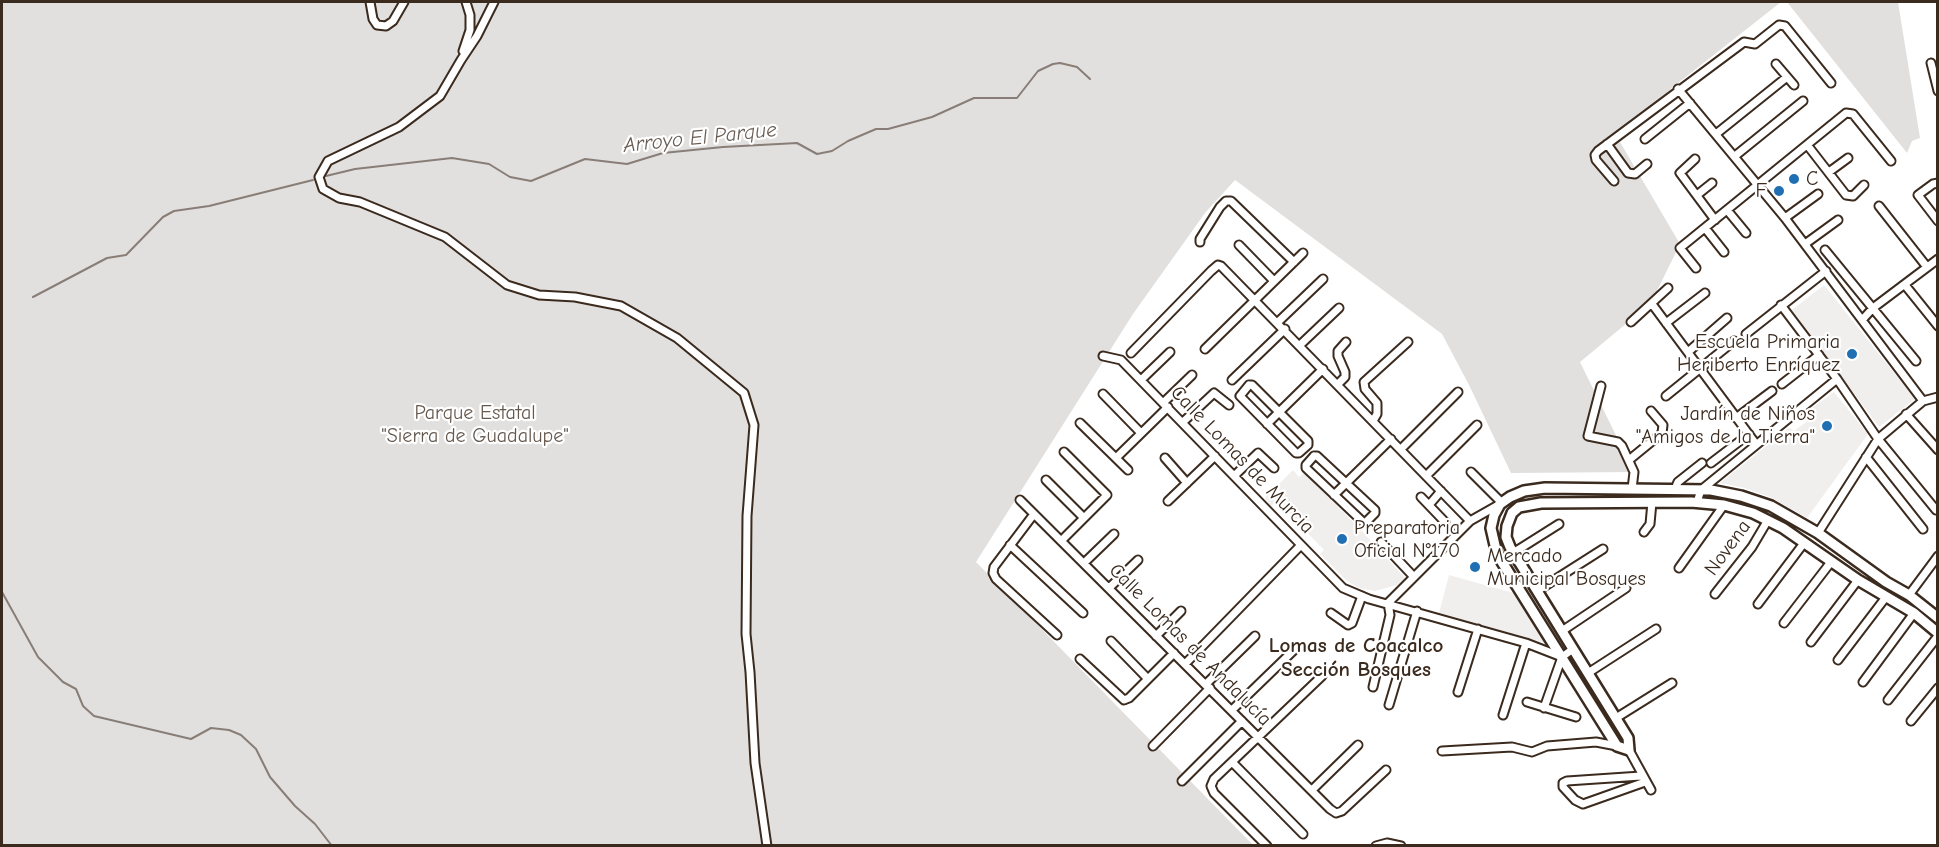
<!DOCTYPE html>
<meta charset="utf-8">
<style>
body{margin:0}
#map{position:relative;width:1939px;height:847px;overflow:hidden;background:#fff;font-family:"Comic Neue",sans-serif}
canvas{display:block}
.frame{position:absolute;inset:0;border:3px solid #3b2a1e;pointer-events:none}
</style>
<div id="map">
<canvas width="1939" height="847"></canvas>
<div class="frame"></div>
</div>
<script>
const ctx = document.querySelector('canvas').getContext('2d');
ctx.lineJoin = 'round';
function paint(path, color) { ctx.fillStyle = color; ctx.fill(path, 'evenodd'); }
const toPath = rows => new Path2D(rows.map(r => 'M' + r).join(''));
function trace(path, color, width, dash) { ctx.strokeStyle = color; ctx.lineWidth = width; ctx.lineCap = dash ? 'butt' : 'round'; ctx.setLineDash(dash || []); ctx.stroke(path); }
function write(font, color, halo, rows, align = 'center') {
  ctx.font = font + ' "Comic Neue",sans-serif'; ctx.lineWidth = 4.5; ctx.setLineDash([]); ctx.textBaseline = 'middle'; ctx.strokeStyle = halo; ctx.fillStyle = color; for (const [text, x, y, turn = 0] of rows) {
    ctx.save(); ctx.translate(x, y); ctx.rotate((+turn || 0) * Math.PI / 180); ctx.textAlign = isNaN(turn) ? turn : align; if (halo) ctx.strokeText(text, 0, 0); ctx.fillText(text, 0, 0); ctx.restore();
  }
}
paint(toPath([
 [1824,285,1915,399,1879,427,1792,310],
 [1834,392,1868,434,1807,518,1772,498,1745,488,1720,483,1789,428,1794,431,1817,414,1812,408],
 [1293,470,1299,477,1304,473,1360,529,1405,578,1397,585,1375,591,1359,588,1347,581,1320,554,1324,550,1277,501,1271,506,1265,498],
 [1449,575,1517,594,1548,644,1439,613]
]), '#f1efee');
paint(toPath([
 [2,2,1781,2,1673,87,1620,142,1680,244,1651,303,1580,362,1634,472,1511,473,1469,385,1442,334,1235,180,1205,213,1133,314,976,562,1253,845,2,846],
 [1787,2,1898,2,1920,138,1912,141,1907,153]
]), '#e2e0de');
trace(toPath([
 [326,176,355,169,452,158,489,164,510,177,531,181,585,159,627,164,663,153,723,147,797,143,817,154,832,151,848,141,876,129,888,129,932,117,974,98,1017,98,1038,71,1053,64,1060,63,1077,67,1090,79],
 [33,297,107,258,126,255,163,217,174,211,209,206,313,180],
 [2,592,38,657,63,682,76,689,83,706,94,716,191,739,211,728,229,730,241,735,256,749,270,777,295,806,315,824,332,846]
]), '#887e77', 2);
const street = toPath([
 [370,2,373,19,377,25,386,26,393,21,404,2],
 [494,2,477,36,461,60,440,96,399,127,328,161,319,177,323,189,339,198,360,202,445,237,507,285,539,295,575,297,621,306,677,338,744,393,754,425,747,516,746,634,750,672,755,763,767,846],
 [463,51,470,30,470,15,466,2],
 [1931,63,1938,91],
 [1776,64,1794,85],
 [1678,89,1785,218,1923,401],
 [1716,134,1787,77],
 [1645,139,1690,103],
 [1607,144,1628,173,1635,174,1647,164],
 [1808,146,1846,195,1853,196,1864,185],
 [1735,156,1803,101],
 [1695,159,1680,173,1715,220],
 [1829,172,1848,158],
 [1614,181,1596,160,1595,155,1598,151,1740,45,1744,42,1755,44,1779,25,1785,26,1831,83],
 [1938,183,1933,184,1918,195,1938,221],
 [1697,195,1712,183],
 [1879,206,1927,267],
 [1727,210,1746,233],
 [1785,218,1818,194],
 [1705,228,1724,252],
 [1200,242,1200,239,1220,207,1226,201,1231,201,1294,262],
 [1805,244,1838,220],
 [1239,245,1274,281],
 [1825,250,1916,361],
 [1696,268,1680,248,1846,113,1853,114,1891,161],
 [1905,285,1938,326],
 [1652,304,1756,444],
 [1781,305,1837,379,1878,439,1936,510],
 [1863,319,1873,308,1938,259],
 [1278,322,1323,279],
 [1631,322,1668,288],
 [1666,323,1705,293],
 [1746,334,1826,271],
 [1300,345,1339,308],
 [1205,349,1303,253],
 [1688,352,1727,318],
 [1131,353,1211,271,1218,265,1221,266,1470,521],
 [1103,356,1121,360,1343,588,1369,599,1526,643,1562,657],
 [1141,380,1170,352],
 [1232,380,1285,329],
 [1338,384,1345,377,1345,372,1338,356,1338,351,1346,342],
 [1782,384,1819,355],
 [1249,385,1252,385,1308,441,1308,445,1299,453,1296,453,1240,396,1249,385],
 [1601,386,1588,436,1618,442,1622,446,1634,472,1632,489],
 [1103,394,1141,433],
 [1666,396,1734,341],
 [1163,403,1192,375],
 [1906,414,1938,450],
 [1736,418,1772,391],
 [1373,421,1377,414,1377,403,1365,389,1364,382,1408,342],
 [1183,422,1214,393,1229,405],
 [1080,423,1128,470],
 [1267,424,1323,369],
 [1401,449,1458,392],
 [1314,456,1317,456,1375,510,1375,513,1366,522,1363,522,1306,468,1306,465,1314,456],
 [1866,457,1923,529],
 [1116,458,1168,407],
 [1165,458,1187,483],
 [1629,460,1662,433,1663,425,1651,411],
 [1711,463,1749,434],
 [1471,472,1502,503],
 [1234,476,1258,453,1274,468],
 [1426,476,1477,425],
 [1046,480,1084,518],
 [1675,489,1678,482,1702,463],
 [1334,495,1391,439],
 [1421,497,1445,522],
 [1020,500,1330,809,1336,813,1342,811,1386,770],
 [1168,501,1215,456],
 [1697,502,1701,490,1837,379],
 [1429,505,1441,491],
 [1034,514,994,567,993,573,996,579,1057,635],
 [1644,532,1650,524,1652,502],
 [1818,533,1878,439,1923,401,1938,397],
 [1061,541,1107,495,1064,452],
 [1381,542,1414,577],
 [1010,545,1083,613],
 [1513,553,1559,524],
 [1084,563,1114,534],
 [1679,568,1724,505],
 [1109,588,1138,560],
 [1537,591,1603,549],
 [1715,594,1752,547,1768,520],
 [1909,595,1938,556],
 [1758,604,1804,543],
 [1331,613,1348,625,1352,623,1362,596],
 [1784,623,1831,562],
 [1562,631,1626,588],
 [1156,636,1181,611],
 [1111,641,1148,679],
 [1811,642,1858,580],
 [1080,659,1124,700,1129,698,1174,653],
 [1838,660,1886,597],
 [1185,664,1301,545],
 [1588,673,1656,629],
 [1863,682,1914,613],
 [1206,684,1255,636],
 [1373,687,1390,615,1388,603,1470,521,1500,504],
 [1458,692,1478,629],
 [1888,700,1938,636],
 [1527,702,1576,717],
 [1389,705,1417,611],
 [1544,708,1562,657,1573,649],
 [1232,710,1294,650],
 [1503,715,1526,643],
 [1616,718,1672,683],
 [1911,721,1938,688],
 [1153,746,1210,688],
 [1629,750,1651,790],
 [1442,751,1512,747,1532,752,1547,746,1596,742,1617,746],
 [1232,762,1303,834],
 [1641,776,1567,781,1563,783,1563,787,1575,800,1583,804,1645,782],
 [1182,781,1242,721],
 [1312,790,1358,745],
 [1267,846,1214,793,1211,786,1214,779,1322,676],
 [1376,846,1387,843,1401,846]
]);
const secondary = toPath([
 [1938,618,1909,595,1886,582,1818,533,1771,506,1741,496,1711,490,1545,488,1524,491,1510,497,1500,504,1494,515,1491,528,1497,554,1617,746,1629,750,1628,738,1510,547,1506,537,1507,526,1512,513,1519,507,1541,503,1691,502,1724,505,1753,513,1783,528,1858,580,1914,613,1938,633]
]);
trace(street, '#3b2a1e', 11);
trace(secondary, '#3b2a1e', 14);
trace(street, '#fff', 7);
trace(secondary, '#fff', 9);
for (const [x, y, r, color] of [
 [1794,179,6,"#1f6fb2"],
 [1779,191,6,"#1f6fb2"],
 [1852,354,6,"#1f6fb2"],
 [1827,426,6,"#1f6fb2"],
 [1342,539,6,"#1f6fb2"],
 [1475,567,6,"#1f6fb2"]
]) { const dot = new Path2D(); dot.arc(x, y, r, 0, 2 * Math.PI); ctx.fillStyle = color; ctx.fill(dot); trace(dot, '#fff', 2); }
write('20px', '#3b2a1e', '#fff', [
 ["C",1806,179],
 ["F",1767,191,"right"],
 ["Escuela Primaria",1840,342,"right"],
 ["Heriberto Enríquez",1840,365,"right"],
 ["Jardín de Niños",1815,414,"right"],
 ["\"Amigos de la Tierra\"",1815,437,"right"],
 ["Preparatoria",1354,528],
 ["Oficial N°170",1354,551],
 ["Mercado",1487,556],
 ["Municipal Bosques",1487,579]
], 'left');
write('20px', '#65584e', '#fff', [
 ["Parque Estatal",475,413],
 ["\"Sierra de Guadalupe\"",475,436]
]);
write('20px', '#3b2a1e', '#fff', [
 ["Calle Lomas de Murcia",1242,460,46],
 ["Novena",1728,548,-54],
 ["Calle Lomas de Andalucía",1190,645,45]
]);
write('italic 21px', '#685b52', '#fff', [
 ["Arroyo El Parque",700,138,-6]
]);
write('bold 21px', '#3b2a1e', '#fff', [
 ["Lomas de Coacalco",1356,646],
 ["Sección Bosques",1356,670]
]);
</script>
